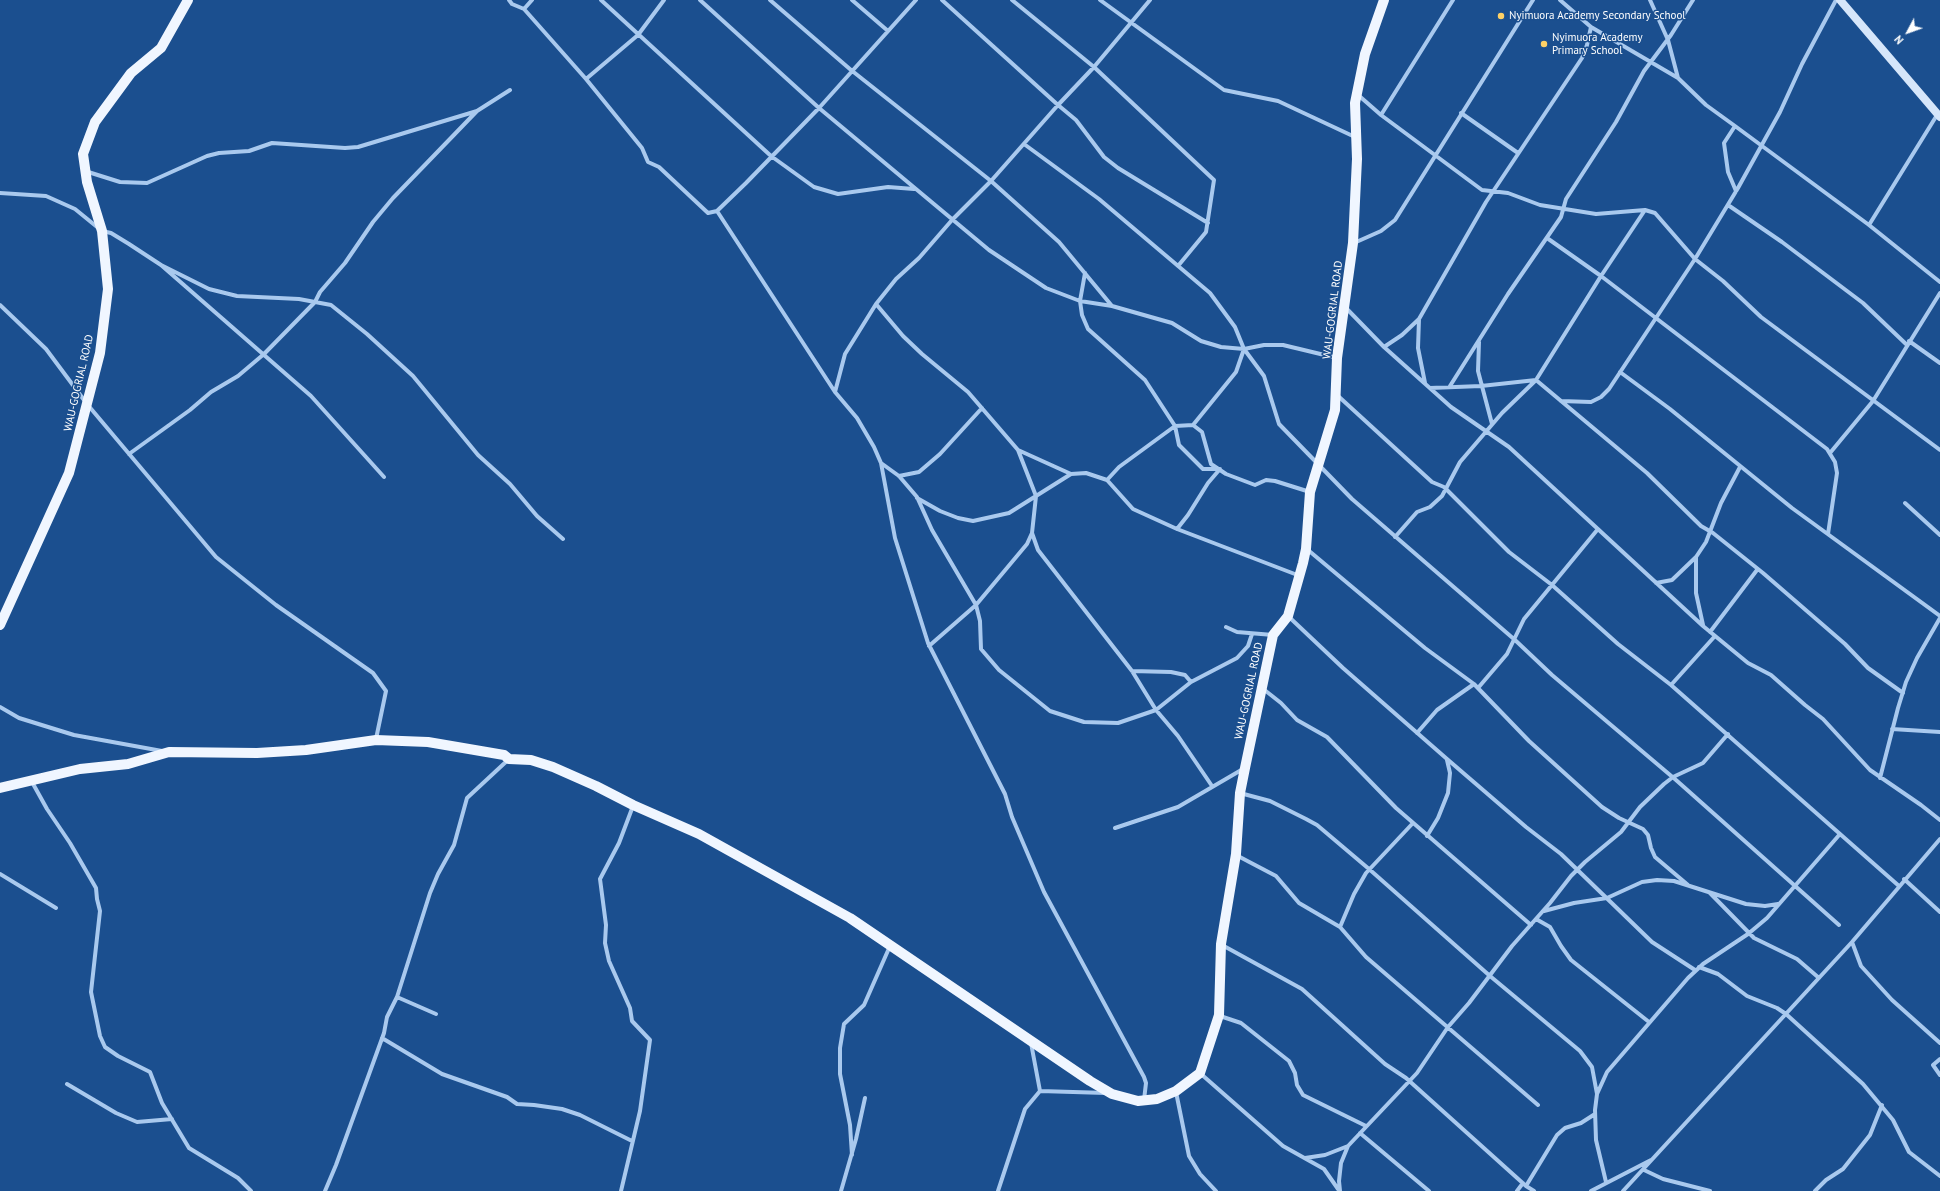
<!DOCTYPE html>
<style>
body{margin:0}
#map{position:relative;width:1940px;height:1191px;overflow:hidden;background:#1b4f8f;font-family:"PT Sans",sans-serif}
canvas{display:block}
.north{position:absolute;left:1888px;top:12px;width:40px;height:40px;-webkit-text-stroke:3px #1b4f8f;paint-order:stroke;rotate:229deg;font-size:11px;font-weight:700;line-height:16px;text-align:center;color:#fff}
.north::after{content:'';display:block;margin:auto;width:14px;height:18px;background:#fff;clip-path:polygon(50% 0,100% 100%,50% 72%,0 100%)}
</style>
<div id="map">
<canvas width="1940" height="1191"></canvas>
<div class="north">N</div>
</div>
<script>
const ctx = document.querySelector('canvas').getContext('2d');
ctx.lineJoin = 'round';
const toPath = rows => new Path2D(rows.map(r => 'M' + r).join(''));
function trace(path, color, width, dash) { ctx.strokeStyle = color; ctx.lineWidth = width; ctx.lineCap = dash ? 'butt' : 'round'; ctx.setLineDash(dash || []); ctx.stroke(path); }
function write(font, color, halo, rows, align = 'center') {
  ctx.font = font + ' "PT Sans",sans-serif'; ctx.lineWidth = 3; ctx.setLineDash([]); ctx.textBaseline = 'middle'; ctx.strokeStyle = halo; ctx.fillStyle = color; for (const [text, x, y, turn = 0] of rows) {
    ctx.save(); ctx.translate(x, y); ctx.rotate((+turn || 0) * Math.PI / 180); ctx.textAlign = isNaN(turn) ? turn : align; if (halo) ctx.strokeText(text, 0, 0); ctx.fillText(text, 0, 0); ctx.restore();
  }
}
trace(toPath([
 [509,0,512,4,524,9,586,79,642,148,648,162,659,167,708,213,717,211,746,183,819,108,916,0],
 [601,0,771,156,814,187,838,194,888,187,914,189],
 [700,0,819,108,989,250,1046,288,1080,301,1082,315,1088,329,1145,380,1175,426,1179,445,1203,469,1220,469,1208,483,1188,515,1177,529],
 [770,0,851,70,991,181,1059,242,1112,306,1172,323,1201,341,1221,347,1244,349,1264,345,1283,345,1337,358],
 [852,0,888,31],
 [942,0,1058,105,1076,120,1104,157,1118,168,1208,223],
 [1012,0,1094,67,1214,180,1206,232,1178,266],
 [1100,0,1224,90,1278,101,1355,137],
 [1560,0,1591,27,1678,78,1706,105,1735,126,1724,143,1728,172,1736,191],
 [1650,0,1668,40,1678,78],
 [524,9,532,0],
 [586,79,638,35,664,0],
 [1357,94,1381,115,1482,190,1508,193,1540,205,1596,214,1645,210,1655,213,1695,259,1723,281,1761,317,1940,450],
 [1461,113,1518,153],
 [1381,115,1453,0],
 [1735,126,1869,225,1940,282],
 [1024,144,1099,199,1210,293,1235,327,1244,349,1264,376,1279,424,1352,499,1515,640,1552,675,1676,780,1839,925],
 [85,171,120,182,147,183,207,156,219,153,249,151,272,143,345,148,358,147,477,111,510,90],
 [0,193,46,196,75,209,102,231,111,233,129,244,161,265,311,396,384,477],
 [1728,205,1782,242,1863,303,1907,345],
 [717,211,835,392,857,418,874,447,881,463,895,538,928,643,1005,794,1012,817,1044,892,1144,1077,1146,1083,1144,1100],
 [1869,225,1937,115],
 [1547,238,1601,276,1827,449,1835,462,1837,473,1828,534],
 [1354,243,1381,231,1395,220,1533,0],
 [161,265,209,289,237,296,299,299,331,305,367,334,413,376,478,455,510,484,537,516,563,539],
 [1085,273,1080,301,1112,306],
 [876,304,903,336,922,354,968,392,1018,450,1036,496,1009,513,973,521,958,518,940,511,917,498],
 [0,305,46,349,87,404,216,557,276,605,373,673,386,691,376,739],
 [1346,308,1384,347,1451,407,1509,447,1703,626,1748,663,1771,675,1805,705,1823,719,1870,770,1921,805,1940,820],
 [1419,319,1418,348,1425,383],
 [1909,341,1940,363],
 [1479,342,1478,371,1492,424],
 [1384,347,1402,335,1419,319,1486,202,1582,58,1587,45,1591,27],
 [1620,372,1670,409,1792,508,1940,616],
 [1450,386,1508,294,1561,217,1566,199,1616,122,1644,71,1671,35,1693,0],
 [1430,388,1481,386,1536,380,1647,473,1701,526,1713,533,1763,573,1845,644,1868,668,1903,693],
 [835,392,845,354,876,304,896,279,919,258,952,220,991,181,1058,105,1094,67,1150,0],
 [1337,395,1432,482,1444,487,1509,552,1552,585,1618,644,1671,685,1899,886],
 [1561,401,1591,402,1601,397,1609,389,1695,259,1738,188,1780,112,1802,64,1836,0],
 [1193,425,1202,432,1211,464,1226,474,1255,485,1266,480,1275,481,1310,492],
 [1018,450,1071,474],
 [1830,453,1873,401,1940,293],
 [129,454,190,410,211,392,238,376,264,354,315,302,320,292,345,263,373,222,393,198,477,111],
 [881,463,899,476,917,497,932,530,976,605,980,621,981,649,999,670,1050,711,1084,722,1118,723,1156,710,1191,682],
 [899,476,919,472,940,454,982,408],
 [1107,480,1133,509,1177,529,1300,576],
 [1905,503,1940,535],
 [1032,533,1036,496,1071,474,1086,473,1107,480,1119,467,1175,426,1193,425,1236,372,1244,349],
 [1395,537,1417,512,1430,507,1442,496,1460,462,1502,413,1536,380,1601,276,1645,210],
 [1308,550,1425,648,1474,684,1529,741,1602,807,1619,818,1643,829,1648,835,1651,848,1655,857,1688,885],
 [1696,557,1696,593,1703,625],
 [1656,583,1672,580,1696,557,1706,542,1721,503,1740,467],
 [1288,616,1343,668,1447,759,1526,827,1561,854,1652,942,1695,970],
 [1226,627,1237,632,1273,635],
 [1710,632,1757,570],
 [929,646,976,605,1027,544,1032,533,1038,550,1132,671,1156,710,1178,736,1212,786],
 [1132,671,1171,672,1185,675,1191,682,1237,658,1248,646,1252,634],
 [1671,685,1715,636],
 [1262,688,1281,703,1297,720,1327,737,1396,808,1531,925],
 [1478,688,1507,654,1524,619,1598,529],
 [0,707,19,718,74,735,162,751],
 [1892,729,1940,732],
 [1417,733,1437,710,1474,684],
 [1880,778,1898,708,1906,682,1917,658,1940,618],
 [32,782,47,809,70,843,96,888,97,899,100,911,91,992,100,1036,105,1047,118,1056,150,1072,162,1103,189,1148,238,1178,251,1191],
 [1240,793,1270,801,1306,819,1317,825,1369,869,1490,976,1580,1051,1592,1067,1597,1094],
 [1115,828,1178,807,1243,769],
 [1427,836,1438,818,1448,793,1450,773,1447,760],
 [1236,855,1276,876,1299,903,1340,927,1366,957,1538,1105],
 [0,874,56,908],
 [1904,879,1940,912],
 [1709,892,1754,938,1797,959,1819,978],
 [1544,911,1574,903,1607,898,1642,882,1657,880,1674,881,1746,904,1765,906,1778,904],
 [1536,919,1550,927,1561,946,1571,960,1649,1022],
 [1340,927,1354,894,1366,873,1413,823],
 [1852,942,1861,966,1892,1000,1940,1043],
 [1222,945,1302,989,1385,1064,1406,1078,1526,1186,1534,1191],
 [1699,967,1718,974,1747,996,1777,1008,1786,1014,1863,1084,1893,1120,1909,1152,1940,1176],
 [397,997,436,1014],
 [1220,1016,1241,1023,1289,1061,1295,1073,1297,1085,1303,1095,1366,1126],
 [382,1038,442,1074,507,1097,517,1104,534,1105,562,1109,580,1115,632,1141],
 [1031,1043,1040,1091],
 [1940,1059,1933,1065,1940,1075],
 [1201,1074,1283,1146,1324,1169,1338,1189],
 [67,1084,116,1113,137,1122,172,1119],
 [1176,1092,1189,1156,1200,1174,1216,1191],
 [1360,1133,1429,1191],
 [852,1155,850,1125,840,1074,840,1048,844,1024,864,1005,890,946],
 [1305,1158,1325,1155,1348,1146],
 [1644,1170,1663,1179,1710,1191],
 [1606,1182,1596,1140,1595,1110,1597,1094,1607,1072,1688,978,1703,964,1748,934,1767,918,1840,834],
 [1526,1186,1557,1135,1565,1128,1581,1123,1595,1114],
 [325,1191,336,1165,384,1033,387,1017,397,997,430,893,438,874,454,845,467,798,509,759],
 [621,1191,640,1111,650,1040,632,1021,630,1008,609,961,605,943,606,925,600,879,619,843,633,806],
 [841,1191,856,1139,865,1098],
 [998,1191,1025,1109,1040,1091,1106,1093],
 [1340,1191,1339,1181,1341,1163,1348,1146,1417,1073,1448,1027,1469,1003,1512,946,1550,903,1571,876,1585,862,1621,832,1640,807,1664,784,1673,777,1703,763,1728,734],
 [1517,1191,1523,1183],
 [1591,1191,1651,1160],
 [1623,1191,1852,942,1940,839],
 [1815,1191,1826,1180,1843,1169,1870,1135,1882,1105]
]), '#a9c9ee', 4);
trace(toPath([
 [1840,0,1940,117]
]), '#d6e6fa', 8);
trace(toPath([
 [0,625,69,473,100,353,108,289,102,231,87,182,83,154,95,122,131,73,161,48,188,0],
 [0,788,80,769,128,764,169,752,257,753,306,750,376,740,428,742,504,755,509,759,531,760,553,767,596,786,633,805,699,834,850,918,1090,1081,1112,1094,1138,1101,1157,1099,1176,1091,1200,1073,1219,1015,1221,944,1236,854,1240,793,1245,768,1273,635,1288,616,1303,563,1306,549,1310,492,1335,410,1337,358,1353,243,1357,159,1355,103,1365,54,1384,0]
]), '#f0f6ff', 10);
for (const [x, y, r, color] of [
 [1501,16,4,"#ffd166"],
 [1544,44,4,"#ffd166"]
]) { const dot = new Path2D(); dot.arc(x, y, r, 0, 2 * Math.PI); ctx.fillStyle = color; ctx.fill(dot); trace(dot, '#1b4f8f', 1.5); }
write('11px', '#fff', '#1b4f8f', [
 ["Nyimuora Academy Secondary School",1509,16],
 ["Nyimuora Academy",1552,38],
 ["Primary School",1552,51]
], 'left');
write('11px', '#fff', '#1b4f8f', [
 ["WAU-GOGRIAL ROAD",1333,310,-83],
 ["WAU-GOGRIAL ROAD",79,383,-77],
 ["WAU-GOGRIAL ROAD",1249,691,-78]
]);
</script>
